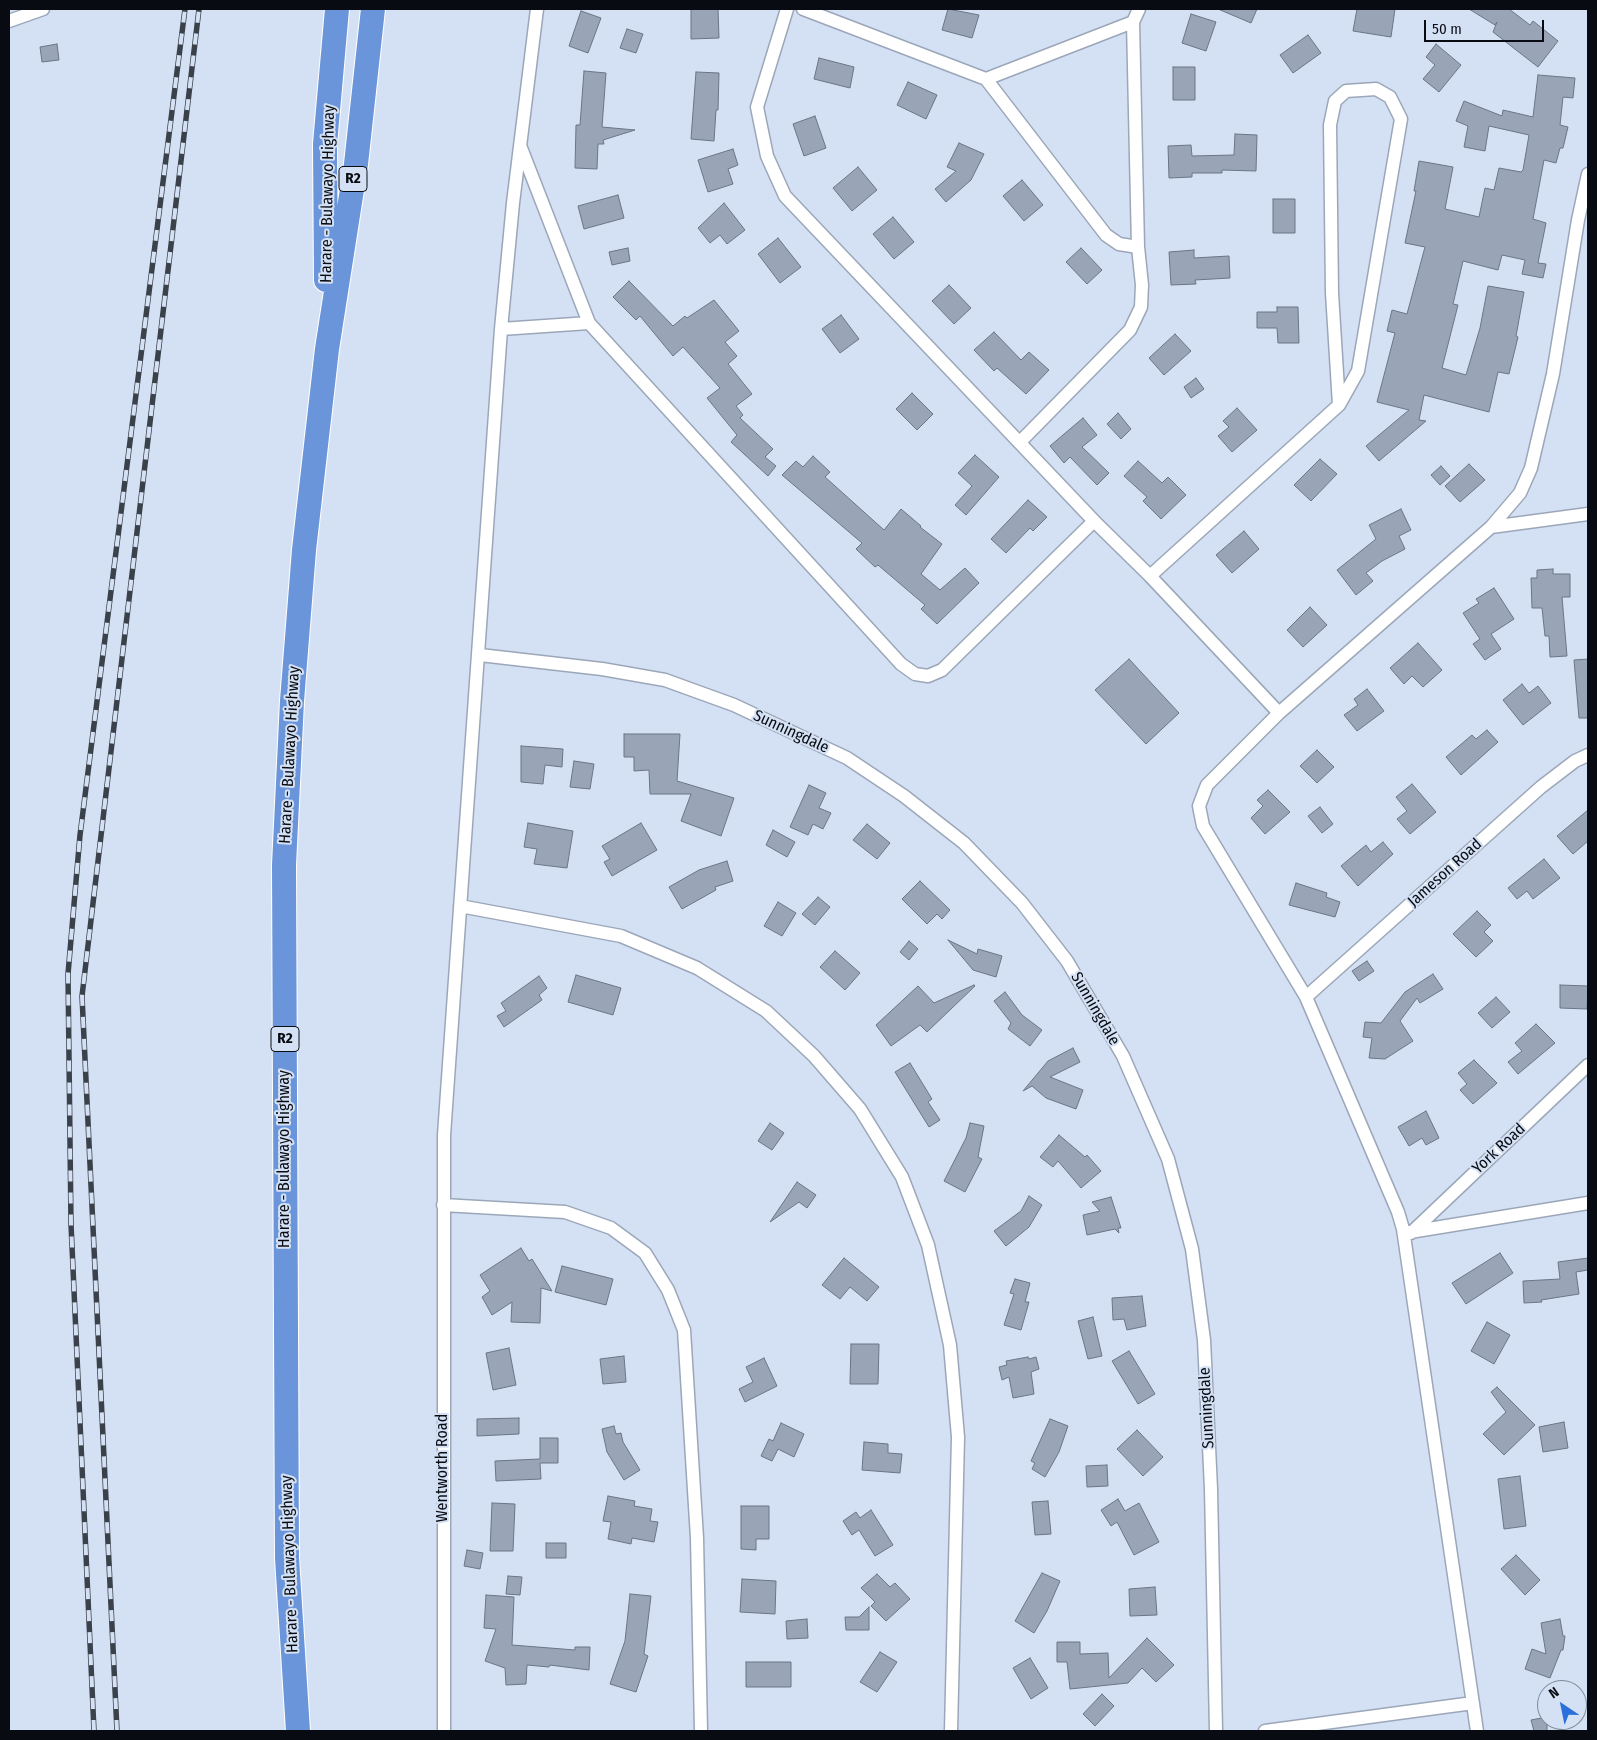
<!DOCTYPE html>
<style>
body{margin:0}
#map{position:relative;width:1597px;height:1740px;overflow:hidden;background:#d4e1f4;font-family:"Fira Sans Condensed",sans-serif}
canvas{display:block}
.frame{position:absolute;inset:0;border:10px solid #080c12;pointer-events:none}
.north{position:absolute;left:1537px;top:1680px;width:50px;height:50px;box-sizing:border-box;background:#d4e1f4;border:1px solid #828c9a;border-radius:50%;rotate:326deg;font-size:14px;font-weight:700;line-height:20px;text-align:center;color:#080c12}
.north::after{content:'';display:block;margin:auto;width:18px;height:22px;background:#2a70dd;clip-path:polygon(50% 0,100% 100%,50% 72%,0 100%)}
.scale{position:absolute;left:1424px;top:20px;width:120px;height:22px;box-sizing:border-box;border:2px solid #080c12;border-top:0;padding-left:6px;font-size:15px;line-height:18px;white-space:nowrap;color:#080c12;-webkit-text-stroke:4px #d4e1f4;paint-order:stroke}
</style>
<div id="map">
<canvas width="1597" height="1740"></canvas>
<div class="frame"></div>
<div class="north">N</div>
<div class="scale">50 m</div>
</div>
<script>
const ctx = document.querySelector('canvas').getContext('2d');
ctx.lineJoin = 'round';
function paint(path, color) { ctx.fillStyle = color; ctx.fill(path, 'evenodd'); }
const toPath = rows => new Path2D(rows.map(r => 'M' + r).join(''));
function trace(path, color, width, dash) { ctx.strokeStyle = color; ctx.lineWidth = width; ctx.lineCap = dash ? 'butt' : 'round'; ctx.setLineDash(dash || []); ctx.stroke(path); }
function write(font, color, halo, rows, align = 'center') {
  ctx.font = font + ' "Fira Sans Condensed",sans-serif'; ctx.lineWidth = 4; ctx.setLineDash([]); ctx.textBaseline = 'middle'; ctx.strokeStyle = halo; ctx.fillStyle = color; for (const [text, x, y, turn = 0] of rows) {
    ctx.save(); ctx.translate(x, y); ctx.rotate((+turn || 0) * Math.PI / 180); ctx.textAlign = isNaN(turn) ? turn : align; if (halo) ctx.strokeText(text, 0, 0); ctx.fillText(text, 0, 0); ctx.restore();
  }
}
const building = toPath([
 [691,9,718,9,719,38,691,39,691,9],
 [948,9,979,15,972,38,942,30,948,9],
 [1218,9,1257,9,1251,23,1218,9],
 [1357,9,1395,9,1391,37,1353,31,1357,9],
 [1469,9,1509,9,1530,25,1533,21,1558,41,1538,67,1493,32,1497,22,1495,25,1469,9],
 [581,11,601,18,588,53,569,46,581,11],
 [1191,14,1216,22,1206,51,1182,43,1191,14],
 [627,29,643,34,636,53,620,48,627,29],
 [1308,35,1321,53,1293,73,1280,55,1308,35],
 [57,44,59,60,42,62,40,47,57,44],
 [1436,44,1461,65,1439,92,1423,79,1435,65,1426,57,1436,44],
 [819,58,854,67,850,88,814,79,819,58],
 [1173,67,1195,67,1195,100,1173,100,1173,67],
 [584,71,606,73,602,127,635,130,603,140,604,144,598,144,597,169,575,168,576,125,580,125,584,71],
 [696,72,719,73,718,110,716,110,714,141,691,139,696,72],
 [1538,75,1575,78,1573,98,1563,97,1560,125,1568,127,1563,148,1560,148,1556,163,1544,160,1533,219,1546,223,1538,263,1546,264,1543,278,1522,274,1525,260,1502,255,1498,270,1463,261,1453,304,1458,305,1442,368,1466,375,1480,328,1488,286,1524,292,1516,336,1518,337,1509,374,1498,372,1489,412,1424,395,1419,420,1426,421,1379,461,1366,446,1409,410,1377,402,1395,333,1387,331,1392,310,1407,314,1425,247,1405,243,1416,191,1414,191,1419,161,1453,167,1445,209,1479,217,1485,188,1494,190,1499,168,1521,172,1523,170,1529,135,1489,126,1485,151,1464,147,1468,126,1456,121,1464,101,1502,116,1503,110,1533,117,1538,75],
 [908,82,937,95,926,119,897,105,908,82],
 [815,116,826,148,804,156,793,124,815,116],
 [1235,134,1257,135,1256,171,1222,170,1222,173,1192,173,1192,177,1169,178,1168,146,1191,145,1192,156,1234,155,1235,134],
 [959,143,984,154,971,180,946,202,935,189,956,171,947,167,959,143],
 [733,149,738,165,728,169,733,184,708,192,698,160,733,149],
 [858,167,877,190,852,211,833,188,858,167],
 [1022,180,1043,205,1024,221,1003,196,1022,180],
 [618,195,624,218,584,229,578,206,618,195],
 [1273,199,1295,199,1295,233,1273,233,1273,199],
 [724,203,745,230,727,244,720,235,710,243,698,228,724,203],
 [893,217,914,242,894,259,873,234,893,217],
 [778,238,801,267,780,283,758,254,778,238],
 [628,248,630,261,612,265,609,252,628,248],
 [1081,248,1102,270,1087,284,1066,262,1081,248],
 [1194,250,1194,258,1229,256,1230,278,1195,280,1196,284,1171,285,1169,252,1194,250],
 [629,281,673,326,685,316,687,318,714,300,739,331,725,342,737,356,728,364,752,394,736,406,743,415,740,418,773,449,765,457,776,466,768,476,731,442,737,435,707,398,720,388,683,347,673,356,640,316,636,320,613,297,629,281],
 [949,285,971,308,954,324,932,301,949,285],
 [1277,307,1298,307,1299,343,1278,343,1277,328,1257,328,1257,312,1277,312,1277,307],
 [841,315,859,339,840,353,822,329,841,315],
 [994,332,1021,360,1029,352,1049,370,1026,394,997,368,994,371,974,350,994,332],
 [1175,334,1191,351,1164,375,1149,358,1175,334],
 [1196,378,1204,389,1191,398,1184,387,1196,378],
 [912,393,933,414,917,430,896,409,912,393],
 [1237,408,1257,430,1232,452,1218,436,1229,427,1223,421,1237,408],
 [1118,413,1131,429,1121,439,1107,424,1118,413],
 [1083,418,1097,435,1082,447,1109,473,1097,485,1070,457,1064,463,1050,446,1083,418],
 [975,455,999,477,966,515,955,505,972,486,958,473,975,455],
 [813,456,830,472,825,477,884,530,901,509,921,526,920,527,942,544,921,574,940,590,965,568,979,583,937,624,921,609,925,605,878,565,875,567,856,549,862,543,782,475,796,461,803,467,813,456],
 [1320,459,1337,474,1311,501,1294,485,1320,459],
 [1138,461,1162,483,1168,477,1186,495,1161,519,1143,501,1147,497,1124,476,1138,461],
 [1469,464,1485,480,1460,502,1445,486,1469,464],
 [1441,466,1450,476,1440,485,1431,475,1441,466],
 [1028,500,1047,517,1033,531,1030,528,1006,553,991,539,1028,500],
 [1401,509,1411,530,1399,536,1405,549,1382,561,1366,573,1373,581,1356,595,1337,570,1376,539,1369,525,1401,509],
 [1244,531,1259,549,1232,573,1216,555,1244,531],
 [1553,569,1553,574,1570,574,1570,597,1562,597,1567,656,1550,657,1549,636,1545,636,1542,608,1532,608,1531,578,1537,578,1537,570,1553,569],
 [1494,588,1514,619,1491,634,1501,649,1485,660,1473,644,1480,639,1463,613,1479,603,1476,599,1494,588],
 [1310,607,1327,625,1303,647,1287,630,1310,607],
 [1418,643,1442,670,1423,687,1412,676,1404,684,1390,668,1418,643],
 [1129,659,1179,713,1146,744,1095,690,1129,659],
 [1588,659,1588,718,1579,718,1574,660,1588,659],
 [1522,684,1529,693,1538,686,1551,703,1523,725,1503,700,1522,684],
 [1367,689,1384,711,1357,731,1344,715,1358,705,1354,699,1367,689],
 [1487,730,1498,742,1461,775,1446,757,1472,735,1476,739,1487,730],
 [624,734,680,734,677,781,734,798,721,836,681,821,691,794,650,794,649,770,634,771,634,757,624,757,624,734],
 [521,746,563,749,562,767,545,765,543,784,521,782,521,746],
 [1317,750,1334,767,1317,783,1300,766,1317,750],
 [574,761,594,764,590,789,570,787,574,761],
 [1412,784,1436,812,1410,834,1397,819,1407,811,1396,797,1412,784],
 [809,785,826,793,819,808,831,813,823,829,813,824,808,835,790,827,809,785],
 [1268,790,1290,812,1265,834,1251,818,1263,806,1257,800,1268,790],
 [1320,807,1333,824,1322,833,1308,816,1320,807],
 [1588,810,1588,841,1573,854,1557,836,1588,810],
 [528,823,573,831,567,868,534,864,537,849,524,847,528,823],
 [641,823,657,850,612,876,604,862,610,859,602,846,641,823],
 [867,824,890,843,877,859,853,840,867,824],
 [773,830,795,842,787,857,766,845,773,830],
 [1383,842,1393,854,1358,886,1341,866,1366,845,1371,852,1383,842],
 [1544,859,1560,878,1533,899,1527,891,1517,899,1508,888,1544,859],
 [727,861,733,881,715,887,716,890,682,909,669,887,699,870,727,861],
 [920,881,950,910,942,919,937,914,927,924,902,899,920,881],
 [1296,883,1327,893,1326,897,1340,902,1335,917,1289,905,1296,883],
 [818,897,830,907,815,925,802,914,818,897],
 [778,902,796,913,782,936,764,926,778,902],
 [1477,911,1491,925,1484,932,1493,941,1476,957,1453,934,1477,911],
 [948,940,977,954,978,949,1002,956,996,977,973,970,948,940],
 [909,941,918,949,909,960,900,952,909,941],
 [835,951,860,973,845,990,820,967,835,951],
 [1367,961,1374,971,1359,981,1352,971,1367,961],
 [1433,974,1443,989,1420,1003,1417,998,1400,1021,1413,1041,1385,1059,1369,1058,1372,1038,1363,1037,1365,1022,1381,1023,1405,992,1433,974],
 [576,975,621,988,613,1015,568,1002,576,975],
 [539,976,547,988,539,995,542,1000,504,1027,497,1016,506,1011,501,1003,539,976],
 [974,985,975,986,927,1032,920,1025,891,1046,876,1025,918,986,934,1003,974,985],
 [1560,985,1588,986,1587,1009,1560,1008,1560,985],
 [1005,992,1022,1015,1042,1030,1030,1046,1008,1029,1011,1023,994,1001,1005,992],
 [1496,997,1510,1012,1492,1028,1478,1013,1496,997],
 [1536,1024,1555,1043,1518,1074,1508,1062,1522,1051,1515,1043,1536,1024],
 [1073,1048,1080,1062,1050,1077,1083,1090,1076,1109,1046,1098,1032,1086,1023,1091,1048,1061,1073,1048],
 [1474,1060,1497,1083,1473,1104,1460,1090,1467,1084,1458,1073,1474,1060],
 [910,1063,932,1099,928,1102,940,1120,929,1127,895,1072,910,1063],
 [1426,1111,1439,1138,1426,1145,1422,1138,1409,1146,1398,1127,1426,1111],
 [770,1123,784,1133,772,1150,758,1141,770,1123],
 [970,1123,984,1126,978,1157,982,1159,965,1192,944,1181,966,1138,970,1123],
 [1059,1135,1085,1157,1087,1155,1101,1171,1081,1188,1058,1161,1053,1167,1040,1157,1059,1135],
 [797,1182,816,1195,807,1208,799,1202,770,1222,797,1182],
 [1029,1196,1042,1205,1029,1227,1006,1246,994,1231,1021,1211,1029,1196],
 [1111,1197,1121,1228,1118,1228,1119,1233,1115,1229,1087,1235,1083,1215,1100,1211,1092,1202,1111,1197],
 [521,1248,529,1261,532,1259,552,1291,541,1288,540,1323,511,1322,512,1302,492,1315,482,1297,490,1291,480,1275,521,1248],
 [1500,1253,1513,1273,1466,1304,1452,1283,1500,1253],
 [844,1258,879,1287,867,1301,850,1287,840,1299,822,1285,844,1258],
 [1588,1258,1588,1270,1576,1272,1579,1294,1541,1300,1542,1302,1524,1303,1523,1281,1560,1279,1558,1262,1588,1258],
 [562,1266,613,1279,606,1305,555,1292,562,1266],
 [1015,1279,1030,1283,1025,1302,1029,1302,1021,1330,1004,1325,1014,1294,1010,1293,1015,1279],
 [1142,1296,1146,1326,1127,1330,1124,1319,1113,1320,1112,1298,1142,1296],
 [1093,1317,1102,1356,1088,1359,1078,1321,1093,1317],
 [1487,1322,1510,1335,1494,1364,1471,1351,1487,1322],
 [851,1344,879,1344,878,1384,850,1384,851,1344],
 [509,1348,516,1385,493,1390,486,1353,509,1348],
 [1129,1351,1155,1394,1138,1404,1112,1361,1129,1351],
 [624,1356,626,1382,603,1384,600,1359,624,1356],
 [1028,1357,1029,1359,1036,1357,1039,1369,1031,1372,1034,1394,1013,1398,1009,1377,1002,1380,999,1367,1007,1365,1006,1361,1028,1357],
 [764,1358,777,1386,745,1402,739,1389,753,1382,746,1367,764,1358],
 [1497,1387,1535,1425,1504,1455,1483,1434,1506,1412,1491,1392,1497,1387],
 [519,1418,519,1434,477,1436,477,1419,519,1418],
 [1050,1419,1068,1426,1059,1452,1045,1477,1032,1469,1035,1463,1031,1461,1050,1419],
 [1564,1422,1568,1448,1543,1452,1539,1427,1564,1422],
 [781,1423,804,1434,794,1457,778,1449,772,1461,761,1456,769,1439,773,1441,781,1423],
 [614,1426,616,1434,621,1433,623,1442,640,1470,624,1480,607,1452,602,1429,614,1426],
 [1137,1430,1163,1457,1143,1476,1117,1449,1137,1430],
 [540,1438,558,1438,558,1463,540,1463,541,1479,496,1481,495,1461,540,1459,540,1438],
 [864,1442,888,1444,888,1453,902,1454,900,1473,862,1470,864,1442],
 [1107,1465,1108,1486,1087,1487,1086,1466,1107,1465],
 [1520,1476,1526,1526,1504,1529,1498,1479,1520,1476],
 [608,1496,635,1501,634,1506,652,1509,650,1521,658,1522,654,1542,632,1538,631,1544,608,1539,611,1522,603,1521,608,1496],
 [1118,1499,1125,1511,1139,1503,1159,1542,1134,1555,1117,1522,1111,1526,1101,1510,1118,1499],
 [1048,1501,1051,1534,1035,1535,1032,1502,1048,1501],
 [492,1503,515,1504,513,1551,490,1551,492,1503],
 [741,1506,769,1506,769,1539,756,1539,756,1550,741,1549,741,1506],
 [871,1510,893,1545,875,1556,859,1530,852,1535,843,1521,856,1512,860,1518,871,1510],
 [546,1543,566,1543,566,1558,546,1558,546,1543],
 [467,1550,483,1553,480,1569,464,1566,467,1550],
 [1516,1555,1540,1580,1525,1595,1501,1569,1516,1555],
 [1042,1573,1060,1581,1047,1611,1034,1633,1015,1621,1042,1573],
 [877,1574,890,1587,895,1583,910,1599,886,1621,871,1606,875,1602,861,1588,877,1574],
 [508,1576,522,1577,520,1595,506,1594,508,1576],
 [742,1579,776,1581,775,1614,740,1612,742,1579],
 [1155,1587,1157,1615,1130,1616,1129,1589,1155,1587],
 [630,1594,651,1596,644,1654,648,1656,636,1692,610,1684,625,1641,630,1594],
 [486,1595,514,1597,512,1645,575,1650,575,1647,590,1647,589,1670,550,1665,549,1667,527,1665,526,1684,506,1685,505,1668,485,1661,496,1629,484,1628,486,1595],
 [869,1607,869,1630,846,1630,845,1617,859,1617,869,1607],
 [807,1619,808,1638,787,1639,786,1621,807,1619],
 [1560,1619,1563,1636,1565,1636,1563,1650,1561,1650,1550,1678,1525,1669,1532,1649,1546,1654,1541,1623,1560,1619],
 [1147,1638,1174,1665,1156,1682,1142,1668,1128,1683,1070,1689,1067,1662,1057,1662,1057,1642,1080,1642,1080,1654,1108,1653,1109,1678,1147,1638],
 [880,1652,897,1662,877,1692,860,1682,880,1652],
 [1030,1658,1048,1688,1031,1699,1013,1668,1030,1658],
 [746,1662,791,1662,791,1687,746,1687,746,1662],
 [1102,1694,1114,1706,1095,1726,1083,1714,1102,1694],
 [1547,1717,1547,1731,1534,1731,1531,1720,1547,1717]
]);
paint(building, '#99a5b7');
trace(building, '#6a7586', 1);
const street = toPath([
 [803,9,986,79,1106,235,1119,244,1138,247,1142,285,1141,307,1130,330,1020,442],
 [9,21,43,9],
 [1133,22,1139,9],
 [986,79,1133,22,1138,247],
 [589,323,901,664,915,674,928,676,942,670,1094,521,785,196,767,156,757,107,787,9],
 [501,329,589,323,521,148],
 [1094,521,1150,576,1279,713,1491,527,1520,493,1531,468,1553,374,1578,220,1588,174],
 [1491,527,1588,514],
 [1150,576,1339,405,1358,371,1401,119,1390,97,1376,89,1346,91,1335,101,1330,125,1332,293,1339,405],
 [480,655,602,669,665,680,734,705,847,758,904,796,964,843,1022,903,1067,961,1123,1056,1168,1159,1192,1249,1204,1340,1211,1489,1216,1731],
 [1279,713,1207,785,1199,806,1203,826,1306,997,1398,1212,1403,1229,1477,1731],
 [460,906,621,936,697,968,766,1011,814,1056,860,1109,902,1177,928,1245,950,1345,958,1437,951,1731],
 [1306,997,1541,787,1575,761,1588,755],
 [443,1205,565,1212,611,1228,645,1253,668,1290,684,1330,697,1538,701,1731],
 [1410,1232,1588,1203],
 [1411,1233,1588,1065],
 [444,1731,444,1135,501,329,513,203,537,9],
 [1265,1731,1473,1703]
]);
const highway = toPath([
 [326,280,325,144,337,9],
 [298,1731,287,1558,284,865,292,701,304,550,327,349,356,164,373,9]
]);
trace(street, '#9ba7b9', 15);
trace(highway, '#fff', 26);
trace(street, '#fff', 12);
trace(highway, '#6a95da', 24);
const rail = toPath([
 [94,1731,71,1224,68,974,80,835,185,9],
 [117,1731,82,996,199,9]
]);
trace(rail, '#3a414a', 5.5);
trace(rail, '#d4e1f4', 4, [11]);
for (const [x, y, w] of [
 [353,179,28],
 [285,1039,28]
]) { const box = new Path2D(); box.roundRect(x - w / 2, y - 12.5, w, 25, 4); ctx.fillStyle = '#d4e1f4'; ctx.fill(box); trace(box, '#080c12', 1); }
write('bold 15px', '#080c12', null, [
 ["R2",353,179],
 ["R2",285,1039]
]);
write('16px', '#080c12', '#d4e1f4', [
 ["Harare - Bulawayo Highway",328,194,-89],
 ["Sunningdale",791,732,25],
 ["Harare - Bulawayo Highway",290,755,-87],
 ["Jameson Road",1445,873,-42],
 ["Sunningdale",1095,1009,60],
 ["York Road",1499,1149,-43],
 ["Harare - Bulawayo Highway",285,1159,-90],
 ["Sunningdale",1207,1408,-93],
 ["Wentworth Road",443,1468,-90],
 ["Harare - Bulawayo Highway",290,1564,-92]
]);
</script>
